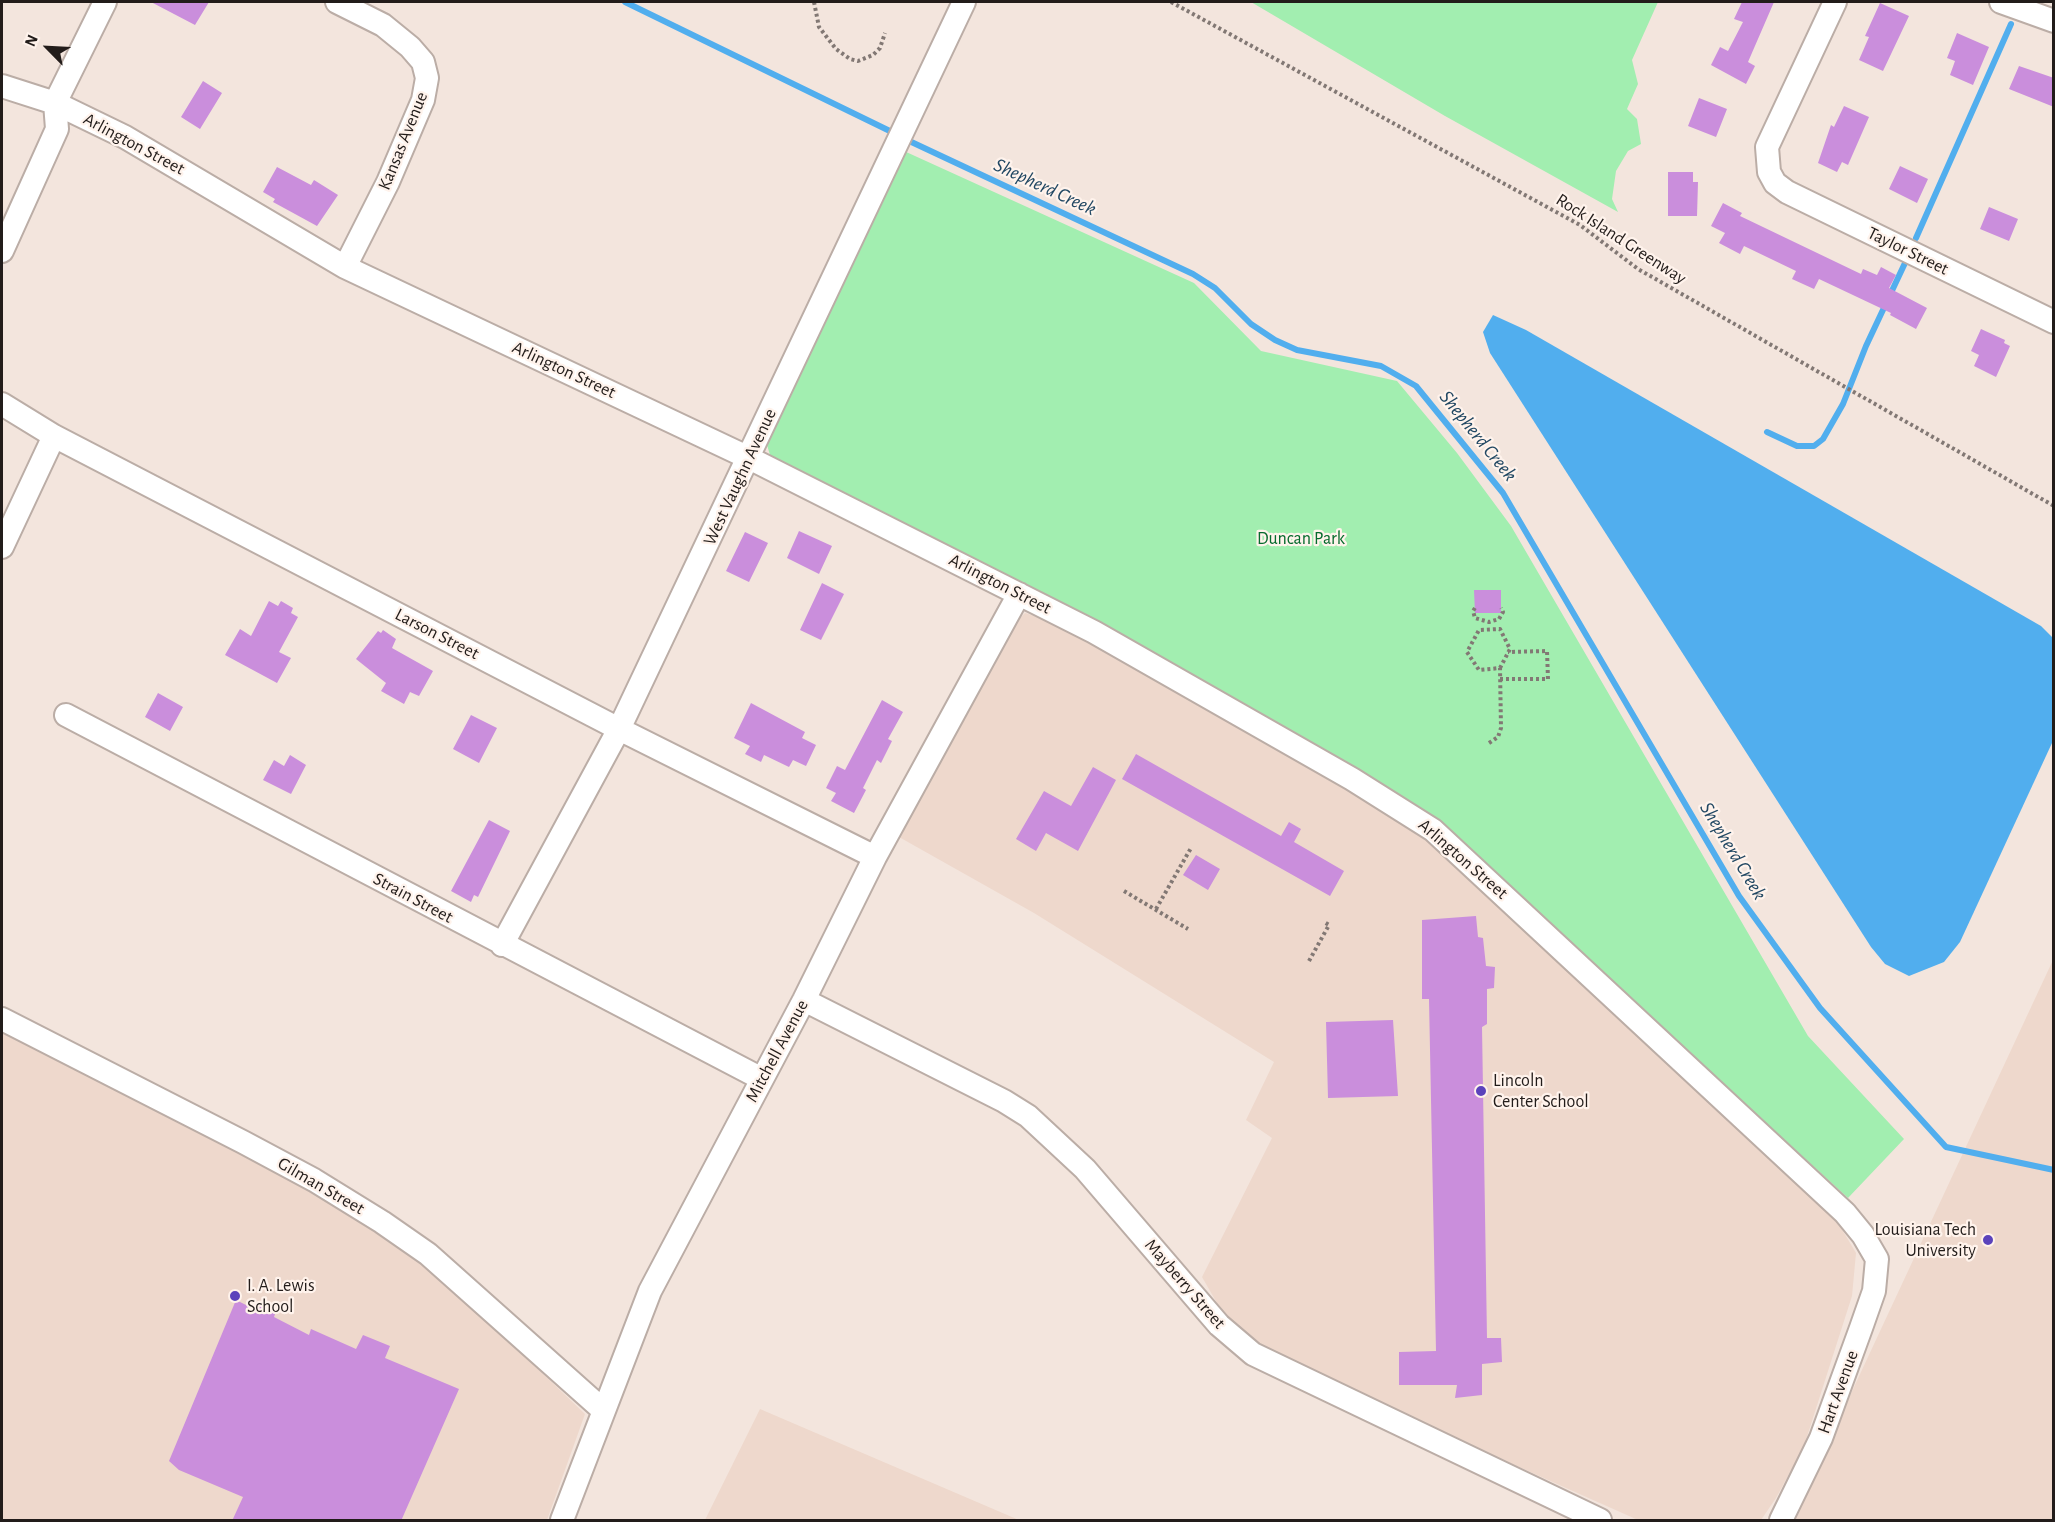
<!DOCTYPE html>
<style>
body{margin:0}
#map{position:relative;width:2055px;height:1522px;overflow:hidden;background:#f3e5dd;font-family:"Alegreya Sans",sans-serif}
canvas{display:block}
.frame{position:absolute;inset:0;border:3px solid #221c1a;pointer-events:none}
.north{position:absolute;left:18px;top:18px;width:60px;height:60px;-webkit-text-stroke:4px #fff3ec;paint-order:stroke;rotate:294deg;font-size:16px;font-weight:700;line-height:24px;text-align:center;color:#221c1a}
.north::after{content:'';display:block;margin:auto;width:21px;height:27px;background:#221c1a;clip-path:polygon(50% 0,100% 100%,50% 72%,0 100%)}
</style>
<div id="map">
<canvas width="2055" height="1522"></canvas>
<div class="frame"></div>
<div class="north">N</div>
</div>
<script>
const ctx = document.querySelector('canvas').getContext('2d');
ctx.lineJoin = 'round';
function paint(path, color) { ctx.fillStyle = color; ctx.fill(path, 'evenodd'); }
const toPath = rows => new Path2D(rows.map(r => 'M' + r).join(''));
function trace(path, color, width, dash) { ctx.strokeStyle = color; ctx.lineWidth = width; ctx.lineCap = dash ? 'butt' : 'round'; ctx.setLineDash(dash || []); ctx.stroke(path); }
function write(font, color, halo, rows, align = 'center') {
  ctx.font = font + ' "Alegreya Sans",sans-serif'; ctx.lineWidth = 4.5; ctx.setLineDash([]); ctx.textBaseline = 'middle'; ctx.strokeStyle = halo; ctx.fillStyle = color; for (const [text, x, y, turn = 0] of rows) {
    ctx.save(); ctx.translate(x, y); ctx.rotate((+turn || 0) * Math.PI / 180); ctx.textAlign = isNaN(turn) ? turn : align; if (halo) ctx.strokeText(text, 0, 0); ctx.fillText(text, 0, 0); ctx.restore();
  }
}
paint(toPath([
 [1025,613,1061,624,1415,828,1837,1221,1856,1253,1852,1296,1804,1446,1776,1498,1761,1520,1638,1520,1272,1357,1225,1317,1202,1277,1272,1138,1246,1120,1274,1062,1034,913,899,837,1012,626],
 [2053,960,2053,1520,1792,1520],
 [2,1033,247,1153,387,1234,445,1280,585,1414,547,1520,2,1520],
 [760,1409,1019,1520,705,1520]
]), '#eed8cc');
paint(toPath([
 [1251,2,1658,2,1632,60,1638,84,1627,109,1637,119,1641,144,1628,151,1616,171,1612,199,1618,212,1445,116],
 [904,151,1194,283,1261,351,1397,381,1457,453,1511,526,1808,1036,1904,1139,1848,1198,1440,825,770,455,767,445,771,432]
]), '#a2eeb0');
paint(toPath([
 [1493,315,1526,330,2041,626,2053,638,2052,743,1960,942,1944,962,1909,976,1885,964,1871,947,1490,353,1483,332]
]), '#51aeee');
trace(toPath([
 [625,2,896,134],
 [905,139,1193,274,1215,288,1251,324,1275,340,1297,350,1381,366,1416,386,1503,493,1739,896,1820,1008,1946,1147,2054,1170],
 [1916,238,2011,24],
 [1767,432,1797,446,1814,446,1823,439,1843,404,1866,346,1905,263]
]), '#51aeee', 6);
paint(toPath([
 [151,2,209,2,195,25],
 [1742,2,1774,2,1748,62,1755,66,1746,84,1711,65,1720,47,1728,51,1743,22,1734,19],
 [1880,3,1909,16,1883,71,1859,60,1869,37,1865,36],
 [1957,33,1989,47,1973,85,1950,75,1955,61,1947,58],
 [2019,66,2054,78,2054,107,2009,89],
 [203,81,222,93,200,129,181,117],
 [1699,98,1727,109,1716,137,1688,126],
 [1844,106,1869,117,1848,165,1842,162,1837,172,1818,163,1831,125,1834,127],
 [1900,166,1928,179,1917,203,1889,189],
 [277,167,311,185,314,180,338,195,317,226,273,202,275,199,263,192],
 [1668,172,1693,172,1693,182,1698,182,1697,216,1668,216],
 [1723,203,1742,213,1740,216,1861,274,1863,269,1877,275,1881,267,1896,275,1889,288,1927,308,1916,329,1890,315,1891,313,1819,279,1814,289,1792,279,1796,271,1744,246,1740,254,1719,243,1725,233,1711,226],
 [1989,207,2018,219,2009,241,1980,229],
 [1981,329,2005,340,2004,343,2010,346,1996,377,1974,366,1979,355,1971,351],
 [799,531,832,546,819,574,787,558],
 [745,532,768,543,749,582,726,571],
 [822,583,844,594,821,640,800,630],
 [1474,590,1501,590,1501,613,1475,613],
 [269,601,278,606,281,601,293,608,291,613,298,617,279,652,291,658,277,683,225,655,240,629,251,636],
 [383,630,396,639,392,648,433,671,419,696,410,692,404,704,381,691,386,683,356,659,378,631,381,633],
 [158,693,183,707,170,731,145,717],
 [882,700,903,712,888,739,892,741,881,763,877,760,863,788,866,790,854,813,831,801,836,793,826,788,837,766,845,770],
 [751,703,805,732,802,738,816,745,806,766,793,760,789,767,764,755,761,762,745,754,750,746,734,738],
 [471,715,497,728,479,763,453,749],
 [1136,754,1281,836,1289,822,1301,829,1294,842,1344,871,1330,896,1122,779],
 [290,755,306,765,291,794,263,780,274,760,284,766],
 [1093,767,1116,780,1078,851,1046,833,1036,851,1016,839,1044,791,1071,806],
 [489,820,510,831,478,897,474,895,471,902,451,891],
 [1196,855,1220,869,1208,890,1183,875],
 [1476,916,1478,937,1483,938,1486,966,1495,967,1494,988,1487,989,1487,1024,1482,1027,1487,1338,1501,1338,1502,1362,1482,1364,1482,1395,1455,1398,1457,1385,1399,1385,1399,1352,1436,1351,1429,999,1422,999,1422,920],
 [1393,1020,1398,1096,1328,1098,1326,1022],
 [236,1300,250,1307,252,1300,276,1311,274,1317,309,1335,311,1329,356,1349,363,1335,390,1346,385,1358,459,1389,401,1521,232,1521,243,1497,179,1470,169,1461]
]), '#ca8edc');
const street = toPath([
 [337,2,383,25,410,47,423,62,427,78,423,100,388,182,345,267],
 [1835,2,1767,147,1769,172,1775,183,1787,192,2054,322],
 [2001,2,2054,21],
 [2,86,55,103,125,137,345,267,749,458,1094,632,1352,779,1433,830,1845,1213,1863,1235,1877,1259,1874,1291,1861,1328,1821,1438,1781,1520],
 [2,251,57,129,55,103,105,2],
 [2,404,54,436,619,729,875,857],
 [2,547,54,436],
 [66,715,762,1079],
 [502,945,619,729,964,2],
 [804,1000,1004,1101,1028,1116,1085,1169,1219,1325,1253,1354,1600,1520],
 [2,1019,243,1142,314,1180,382,1222,428,1254,603,1410],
 [562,1520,650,1291,804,1000,875,857,1019,594]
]);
trace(street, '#bbada6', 26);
trace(toPath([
 [814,2,819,27,836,49,850,59,858,61,873,55,880,48,885,33],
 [1171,2,1580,225,1638,269,2054,506],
 [1475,608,1473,611,1475,618,1489,622,1499,619,1503,612,1501,608],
 [1500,679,1548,679,1547,651,1508,652],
 [1489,743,1498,737,1501,728,1500,668,1479,670,1467,652,1479,630,1500,629,1510,649,1500,668],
 [1124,891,1188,929],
 [1156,909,1191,848],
 [1309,961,1329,925,1324,922]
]), '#827874', 4, [3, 3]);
trace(street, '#fff', 22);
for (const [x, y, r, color] of [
 [1481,1091,6,"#5b43bb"],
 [1988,1240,6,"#5b43bb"],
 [235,1296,6,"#5b43bb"]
]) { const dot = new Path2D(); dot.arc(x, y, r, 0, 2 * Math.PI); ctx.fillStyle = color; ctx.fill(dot); trace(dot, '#fff3ec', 2); }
write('18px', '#221c1a', '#fff3ec', [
 ["Kansas Avenue",403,141,-68],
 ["Arlington Street",134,144,28],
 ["Rock Island Greenway",1621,239,33],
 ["Taylor Street",1908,251,26],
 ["Arlington Street",564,370,25],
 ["West Vaughn Avenue",740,477,-65],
 ["Arlington Street",1000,584,27],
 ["Larson Street",437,634,27],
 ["Arlington Street",1463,859,41],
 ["Strain Street",413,898,28],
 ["Mitchell Avenue",777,1051,-62],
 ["Gilman Street",321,1186,30],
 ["Mayberry Street",1185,1284,49],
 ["Hart Avenue",1838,1392,-70]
]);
write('18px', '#056a2c', '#fff3ec', [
 ["Duncan Park",1301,539]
]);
write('18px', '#221c1a', '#fff3ec', [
 ["Lincoln",1493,1081],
 ["Center School",1493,1102],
 ["Louisiana Tech",1976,1230,"right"],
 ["University",1976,1251,"right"],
 ["I. A. Lewis",247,1286],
 ["School",247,1307]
], 'left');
write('italic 20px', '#224863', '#fff3ec', [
 ["Shepherd Creek",1045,187,25],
 ["Shepherd Creek",1478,436,51],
 ["Shepherd Creek",1733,851,59]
]);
</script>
